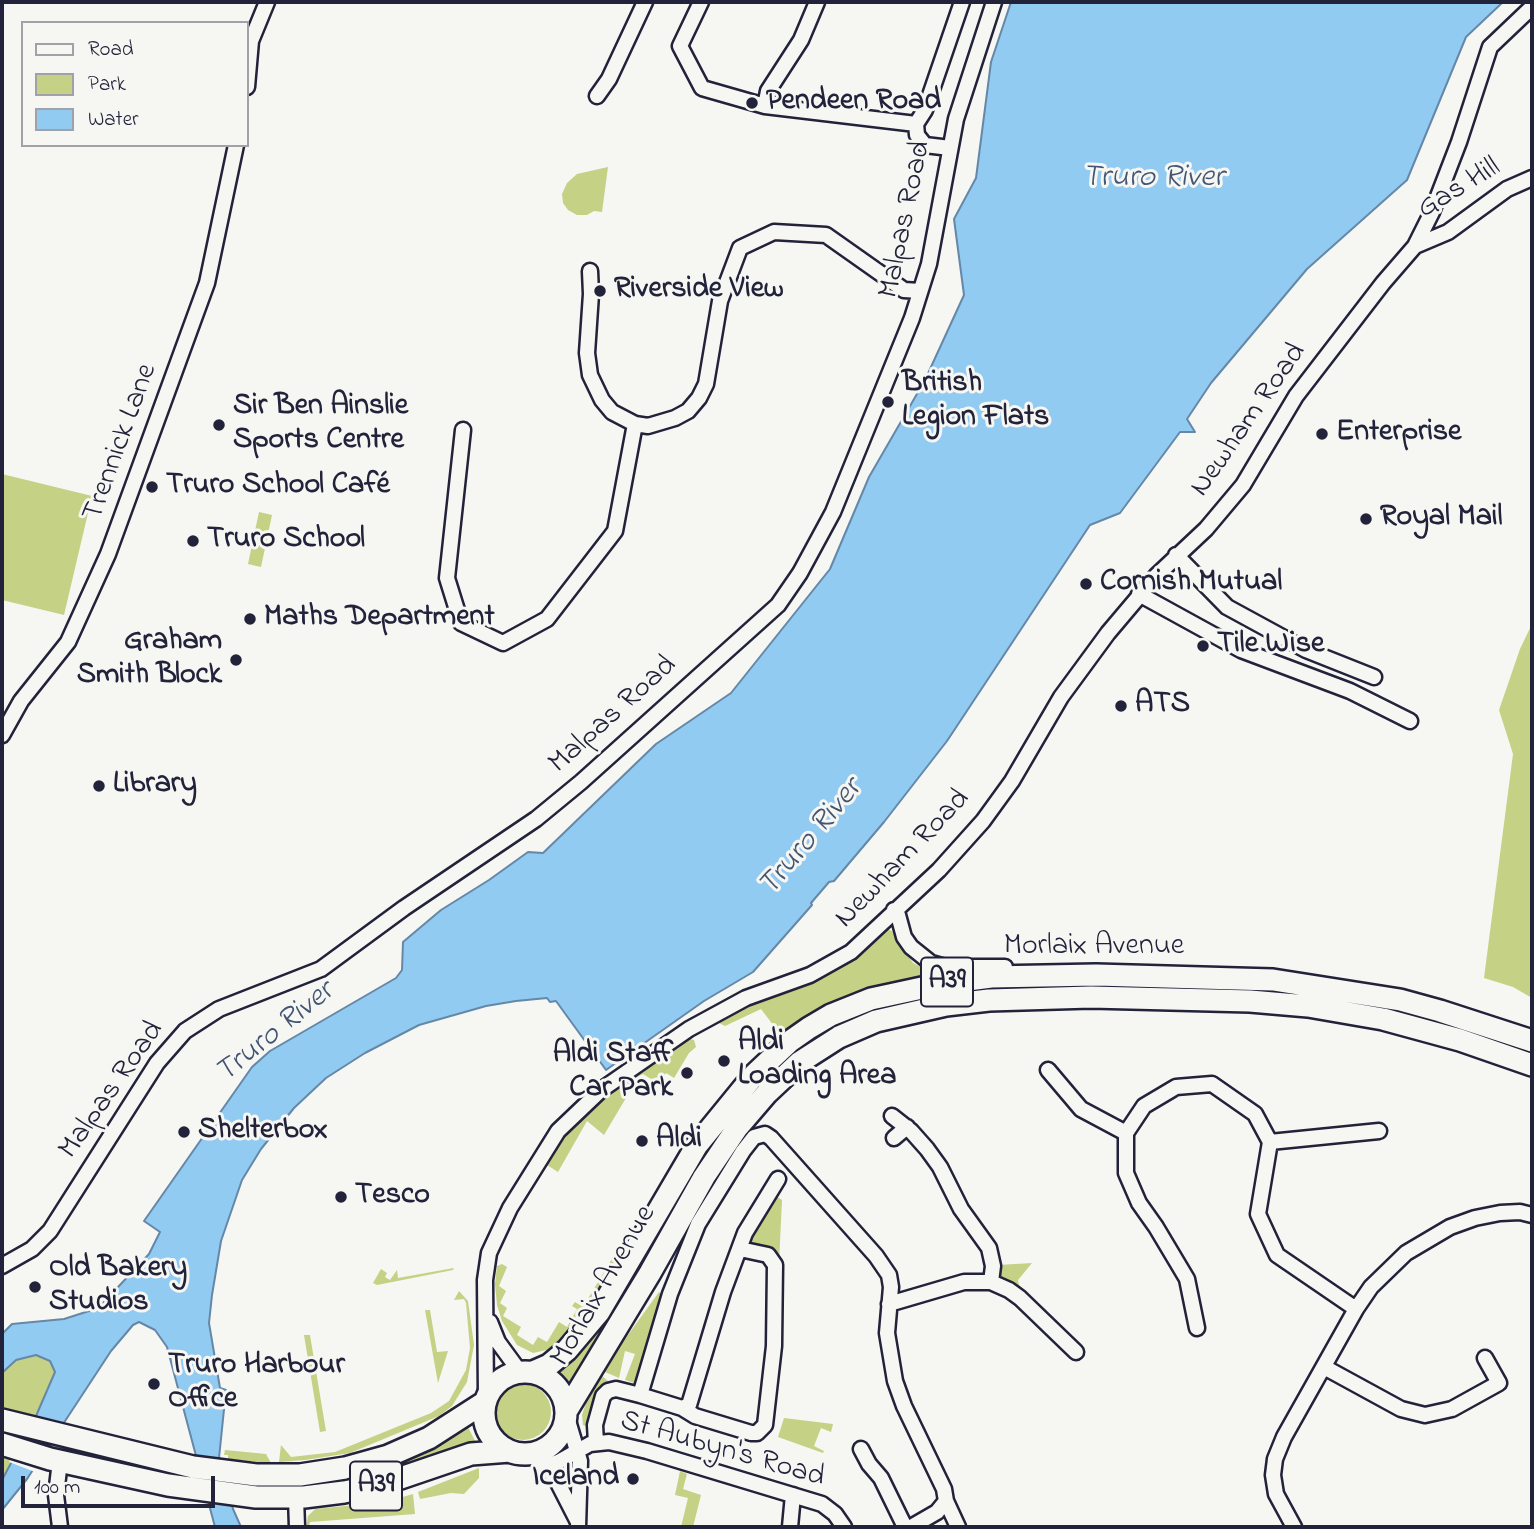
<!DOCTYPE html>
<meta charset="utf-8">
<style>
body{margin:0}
#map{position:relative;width:1534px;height:1529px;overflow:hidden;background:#f6f6f2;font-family:"Indie Flower",sans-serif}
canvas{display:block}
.frame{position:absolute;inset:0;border:4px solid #22223b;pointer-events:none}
.legend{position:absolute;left:21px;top:21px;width:228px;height:126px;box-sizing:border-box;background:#f6f6f2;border:2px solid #a1a1a9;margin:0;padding:9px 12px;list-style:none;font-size:21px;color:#22223b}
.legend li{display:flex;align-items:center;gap:14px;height:35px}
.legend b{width:35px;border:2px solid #a1a1a9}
.scale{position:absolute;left:21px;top:1476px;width:194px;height:32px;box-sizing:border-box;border:4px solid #22223b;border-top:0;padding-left:9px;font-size:21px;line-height:24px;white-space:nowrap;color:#22223b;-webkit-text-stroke:5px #f6f6f2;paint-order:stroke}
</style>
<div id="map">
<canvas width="1534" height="1529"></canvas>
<div class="frame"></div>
<ul class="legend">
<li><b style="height:9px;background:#f6f6f2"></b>Road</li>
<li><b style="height:19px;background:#c5d184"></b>Park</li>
<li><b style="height:19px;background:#91cbf1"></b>Water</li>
</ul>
<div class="scale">100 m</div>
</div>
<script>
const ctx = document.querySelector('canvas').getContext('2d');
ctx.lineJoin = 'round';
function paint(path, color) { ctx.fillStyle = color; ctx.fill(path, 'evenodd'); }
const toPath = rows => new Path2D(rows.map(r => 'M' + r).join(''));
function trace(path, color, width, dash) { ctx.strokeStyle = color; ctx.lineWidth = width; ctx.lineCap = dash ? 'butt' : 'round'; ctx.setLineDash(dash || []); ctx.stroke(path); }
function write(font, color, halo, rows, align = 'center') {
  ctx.font = font + ' "Indie Flower",sans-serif'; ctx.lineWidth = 6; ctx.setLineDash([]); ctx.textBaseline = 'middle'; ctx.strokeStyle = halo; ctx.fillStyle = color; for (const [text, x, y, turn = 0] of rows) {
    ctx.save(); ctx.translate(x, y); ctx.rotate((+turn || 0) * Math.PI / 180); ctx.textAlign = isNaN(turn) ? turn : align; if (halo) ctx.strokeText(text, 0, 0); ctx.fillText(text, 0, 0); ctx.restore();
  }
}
paint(toPath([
 [608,167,602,212,594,211,587,215,577,215,568,210,563,203,562,194,567,183,577,174],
 [2,474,92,496,64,615,2,600],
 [259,512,272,515,261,567,248,564],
 [1532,624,1532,998,1513,987,1484,978,1513,754,1499,710,1520,649],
 [887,929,892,931,913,963,940,976,783,1038,761,1009,725,1026,719,1023,719,1021,741,1009,799,989,826,976,850,962],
 [686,1038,694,1040,696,1047,689,1053,674,1078,666,1073,661,1081,669,1086,667,1089,643,1074,639,1076,604,1135,587,1121,558,1172,547,1165,568,1131,590,1107],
 [761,1077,765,1081,566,1388,554,1372,694,1164],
 [773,1194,782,1200,779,1263,748,1246,747,1239],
 [628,1232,631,1234,599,1288,568,1331,551,1349,533,1353,517,1345,502,1321,497,1305,495,1284,497,1266,502,1264,507,1267,499,1286,506,1291,500,1303,507,1308,503,1316,521,1327,517,1335,533,1345,538,1337,547,1342,559,1322,567,1327,577,1309,572,1306,575,1302,583,1307],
 [1032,1263,1018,1280,1019,1285,1026,1292,1024,1294,1001,1279,999,1276,998,1265],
 [454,1268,453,1270,377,1285,373,1283,381,1269,387,1273,385,1277,390,1280,397,1270,398,1278],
 [459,1291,468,1301,474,1345,467,1382,452,1406,439,1416,350,1453,305,1460,279,1462,281,1445,291,1457,335,1452,431,1413,449,1401,466,1370,470,1348,466,1303,464,1299,454,1300],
 [659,1292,665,1298,640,1385,625,1380,635,1354,625,1351,619,1378,605,1372,604,1368],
 [425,1310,430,1310,437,1352,448,1351,438,1383],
 [304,1335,310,1335,326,1431,320,1432],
 [32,1355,39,1355,50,1361,54,1367,54,1376,14,1461,2,1480,2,1373,16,1360],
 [600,1374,609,1382,598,1392,589,1427,583,1425,582,1415,591,1388],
 '495 1412a28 28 0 1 1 56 0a28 28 0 1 1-56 0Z',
 [784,1418,833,1424,831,1432,821,1428,814,1446,824,1451,823,1453,778,1437],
 [467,1425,478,1447,387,1476,297,1490,227,1486,225,1479,427,1449,453,1436],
 [66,1444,198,1475,200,1482,66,1456,63,1449],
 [225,1450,266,1454,271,1463,228,1459,228,1455,224,1455],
 [479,1468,479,1478,464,1494,451,1493,420,1499,418,1492],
 [680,1471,687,1474,683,1489,701,1495,693,1527,681,1527,688,1498,675,1495],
 [413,1494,415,1514,310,1522,309,1527,306,1527,308,1516,315,1509,385,1502]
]), '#c5d184');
const water = toPath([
 [1011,2,1503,2,1466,37,1407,180,1307,269,1211,383,1187,419,1195,432,1180,432,1120,513,1090,525,947,741,884,822,834,881,829,882,811,903,812,905,753,972,704,1001,606,1070,556,1001,550,1002,547,998,516,1001,486,1006,419,1025,365,1053,326,1078,294,1108,261,1149,242,1180,221,1241,212,1295,209,1323,220,1388,226,1390,219,1458,233,1509,241,1527,215,1527,167,1347,155,1330,139,1322,133,1325,111,1351,27,1479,2,1510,2,1480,36,1416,55,1372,50,1361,36,1355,16,1360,2,1373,2,1334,12,1324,64,1319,89,1311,103,1303,149,1254,160,1232,144,1221,252,1067,270,1051,396,978,402,970,403,942,441,910,489,880,528,852,543,853,656,744,731,693,830,569,869,477,925,380,964,295,954,219,976,178,991,62,1011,2]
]);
paint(water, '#91cbf1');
trace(water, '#6587a8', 2);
paint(toPath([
 [33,1415,67,1423,35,1472,9,1462]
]), '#f6f6f2');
const minor = toPath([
 [701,2,680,46,702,88,765,106,916,124,917,135,925,145,950,148],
 [247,87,251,41,267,2],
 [597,96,609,79,645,2],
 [765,106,768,91,801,40,817,2],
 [916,124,925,110,962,2],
 [1415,246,1448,232,1507,189,1532,178],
 [590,271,591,294,587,353,590,375,602,400,612,412,635,424,648,426,675,418,688,411,699,398,706,384,720,301,740,248,774,232,826,235,904,290,920,291],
 [463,430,447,578,461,623,503,643,547,619,615,531,635,424],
 [1176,555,1227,607,1306,650,1374,677],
 [1139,594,1241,650,1350,691,1410,721],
 [2,735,21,701,68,642,108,554,207,283,236,145],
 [894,910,898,915,904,937,911,947,931,963,945,967,1005,967],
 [1048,1070,1081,1109,1126,1133],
 [892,1116,911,1131,927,1149,940,1167,961,1209,989,1248,993,1266,991,1282],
 [894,1138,907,1127],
 [1270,1142,1379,1131],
 [2,1266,32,1249,50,1231,157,1063,185,1031,219,1009,321,969,404,908,536,819,581,782,778,605,800,573,833,512,912,318,929,264,956,119,994,2],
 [889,1304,964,1282,991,1282,1009,1290,1020,1298,1076,1352],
 [490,1322,498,1342,520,1372],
 [1197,1328,1187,1279,1156,1227,1139,1203,1126,1173,1126,1133,1144,1106,1176,1087,1212,1084,1255,1114,1270,1142,1258,1214,1277,1255,1356,1309],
 [1324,1367,1401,1409,1425,1415,1452,1409,1499,1383,1485,1358],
 [640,1395,682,1408,689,1405,723,1292,745,1233,778,1179],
 [486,1398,485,1280,489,1253,510,1208,558,1131,601,1090,689,1029,746,998,810,975,851,952,939,870,983,821,1012,781,1061,697,1108,633,1157,575,1206,529,1243,485,1296,396,1383,283,1415,246,1432,212,1459,142,1490,47,1532,7],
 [682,1408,695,1416,751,1433,757,1433,765,1425,774,1346,775,1265,768,1255,740,1249],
 [566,1414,580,1461,578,1527],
 [596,1443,595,1425,603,1396,608,1391,616,1389,640,1395,670,1294,698,1224,743,1151,754,1137,765,1134,771,1138,876,1256,889,1275,891,1287,887,1333,895,1381,904,1406,944,1489,946,1501,958,1527],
 [861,1449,869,1464,881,1478,905,1527],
 [529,1454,545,1466,557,1481,577,1520],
 [60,1461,56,1495,60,1527],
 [545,1466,558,1462,590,1444,609,1442,647,1451,822,1504,835,1514,844,1527],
 [296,1497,297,1527],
 [790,1527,793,1495],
 [911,1527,937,1512,946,1501],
 [1294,1527,1276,1494,1273,1475,1275,1459,1284,1437,1356,1309,1371,1287,1406,1253,1450,1227,1475,1218,1500,1213,1520,1212,1532,1215]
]);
const highway = toPath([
 '484 1413a41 41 0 1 1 82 0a41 41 0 1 1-82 0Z',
 [533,1372,549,1365,567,1350,599,1312,697,1145,755,1074,789,1042,809,1028,831,1015,871,999,945,983,991,977,1096,975,1273,980,1400,1000,1440,1011,1532,1041],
 [567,1410,650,1273,704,1177,737,1128,767,1093,800,1062,839,1037,876,1021,946,1005,989,1000,1091,997,1250,1001,1308,1006,1383,1019,1460,1040,1532,1065],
 [2,1420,193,1467,256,1475,300,1475,345,1468,388,1456,429,1438,485,1402],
 [2,1444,50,1459,168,1485,256,1497,304,1497,344,1492,380,1485,471,1454,510,1451]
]);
trace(minor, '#22223b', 19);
trace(highway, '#22223b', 26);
trace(minor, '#f6f6f2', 14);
trace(highway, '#f6f6f2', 21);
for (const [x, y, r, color] of [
 [752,103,7,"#22223b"],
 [600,291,7,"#22223b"],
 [888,402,7,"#22223b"],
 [219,425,7,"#22223b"],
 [1322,434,7,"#22223b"],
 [152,487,7,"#22223b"],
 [1366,519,7,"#22223b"],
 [193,541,7,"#22223b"],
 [1086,584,7,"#22223b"],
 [250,619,7,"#22223b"],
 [1203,646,7,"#22223b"],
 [236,660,7,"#22223b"],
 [1121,706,7,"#22223b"],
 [99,786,7,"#22223b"],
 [724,1061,7,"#22223b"],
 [687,1073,7,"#22223b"],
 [184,1132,7,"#22223b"],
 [642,1141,7,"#22223b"],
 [341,1197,7,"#22223b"],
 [35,1287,7,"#22223b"],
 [154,1384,7,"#22223b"],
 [633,1479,7,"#22223b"]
]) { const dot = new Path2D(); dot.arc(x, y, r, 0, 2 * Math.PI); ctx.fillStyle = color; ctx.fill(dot); trace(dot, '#f6f6f2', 2.5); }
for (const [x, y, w] of [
 [947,982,52],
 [376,1486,52]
]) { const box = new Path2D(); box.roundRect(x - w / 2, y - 24.5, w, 49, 5); ctx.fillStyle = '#f6f6f2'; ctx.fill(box); trace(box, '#22223b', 2); }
write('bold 28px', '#22223b', null, [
 ["A39",947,982],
 ["A39",376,1486]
]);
write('bold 30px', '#22223b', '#f6f6f2', [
 ["Pendeen Road",766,103],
 ["Riverside View",614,291],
 ["British",902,385],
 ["Legion Flats",902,419],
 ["Sir Ben Ainslie",233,408],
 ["Sports Centre",233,442],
 ["Enterprise",1336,434],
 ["Truro School Café",166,487],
 ["Royal Mail",1380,519],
 ["Truro School",207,541],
 ["Cornish Mutual",1100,584],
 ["Maths Department",264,619],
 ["Graham",222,643,"right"],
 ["Smith Block",222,677,"right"],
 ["Tile Wise",1217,646],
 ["ATS",1135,706],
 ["Library",113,786],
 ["Aldi",738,1044],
 ["Loading Area",738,1078],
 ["Aldi Staff",673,1056,"right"],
 ["Car Park",673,1090,"right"],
 ["Shelterbox",198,1132],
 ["Aldi",656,1141],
 ["Tesco",355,1197],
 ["Old Bakery",49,1270],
 ["Studios",49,1304],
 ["Truro Harbour",168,1367],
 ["Office",168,1401],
 ["Iceland",619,1479,"right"]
], 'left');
write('30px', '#22223b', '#f6f6f2', [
 ["Gas Hill",1460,190,-31],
 ["Malpas Road",907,220,-78],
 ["Newham Road",1250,421,-55],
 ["Trennick Lane",122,443,-70],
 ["Malpas Road",614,716,-42],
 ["Newham Road",904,860,-46],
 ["Morlaix Avenue",1094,948],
 ["Malpas Road",113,1091,-55],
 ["Morlaix Avenue",605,1287,-60],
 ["St Aubyn's Road",722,1451,16]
]);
write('italic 32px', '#435572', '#f6f6f2', [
 ["Truro River",1153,180],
 ["Truro River",812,839,-50],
 ["Truro River",276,1034,-39]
]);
</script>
